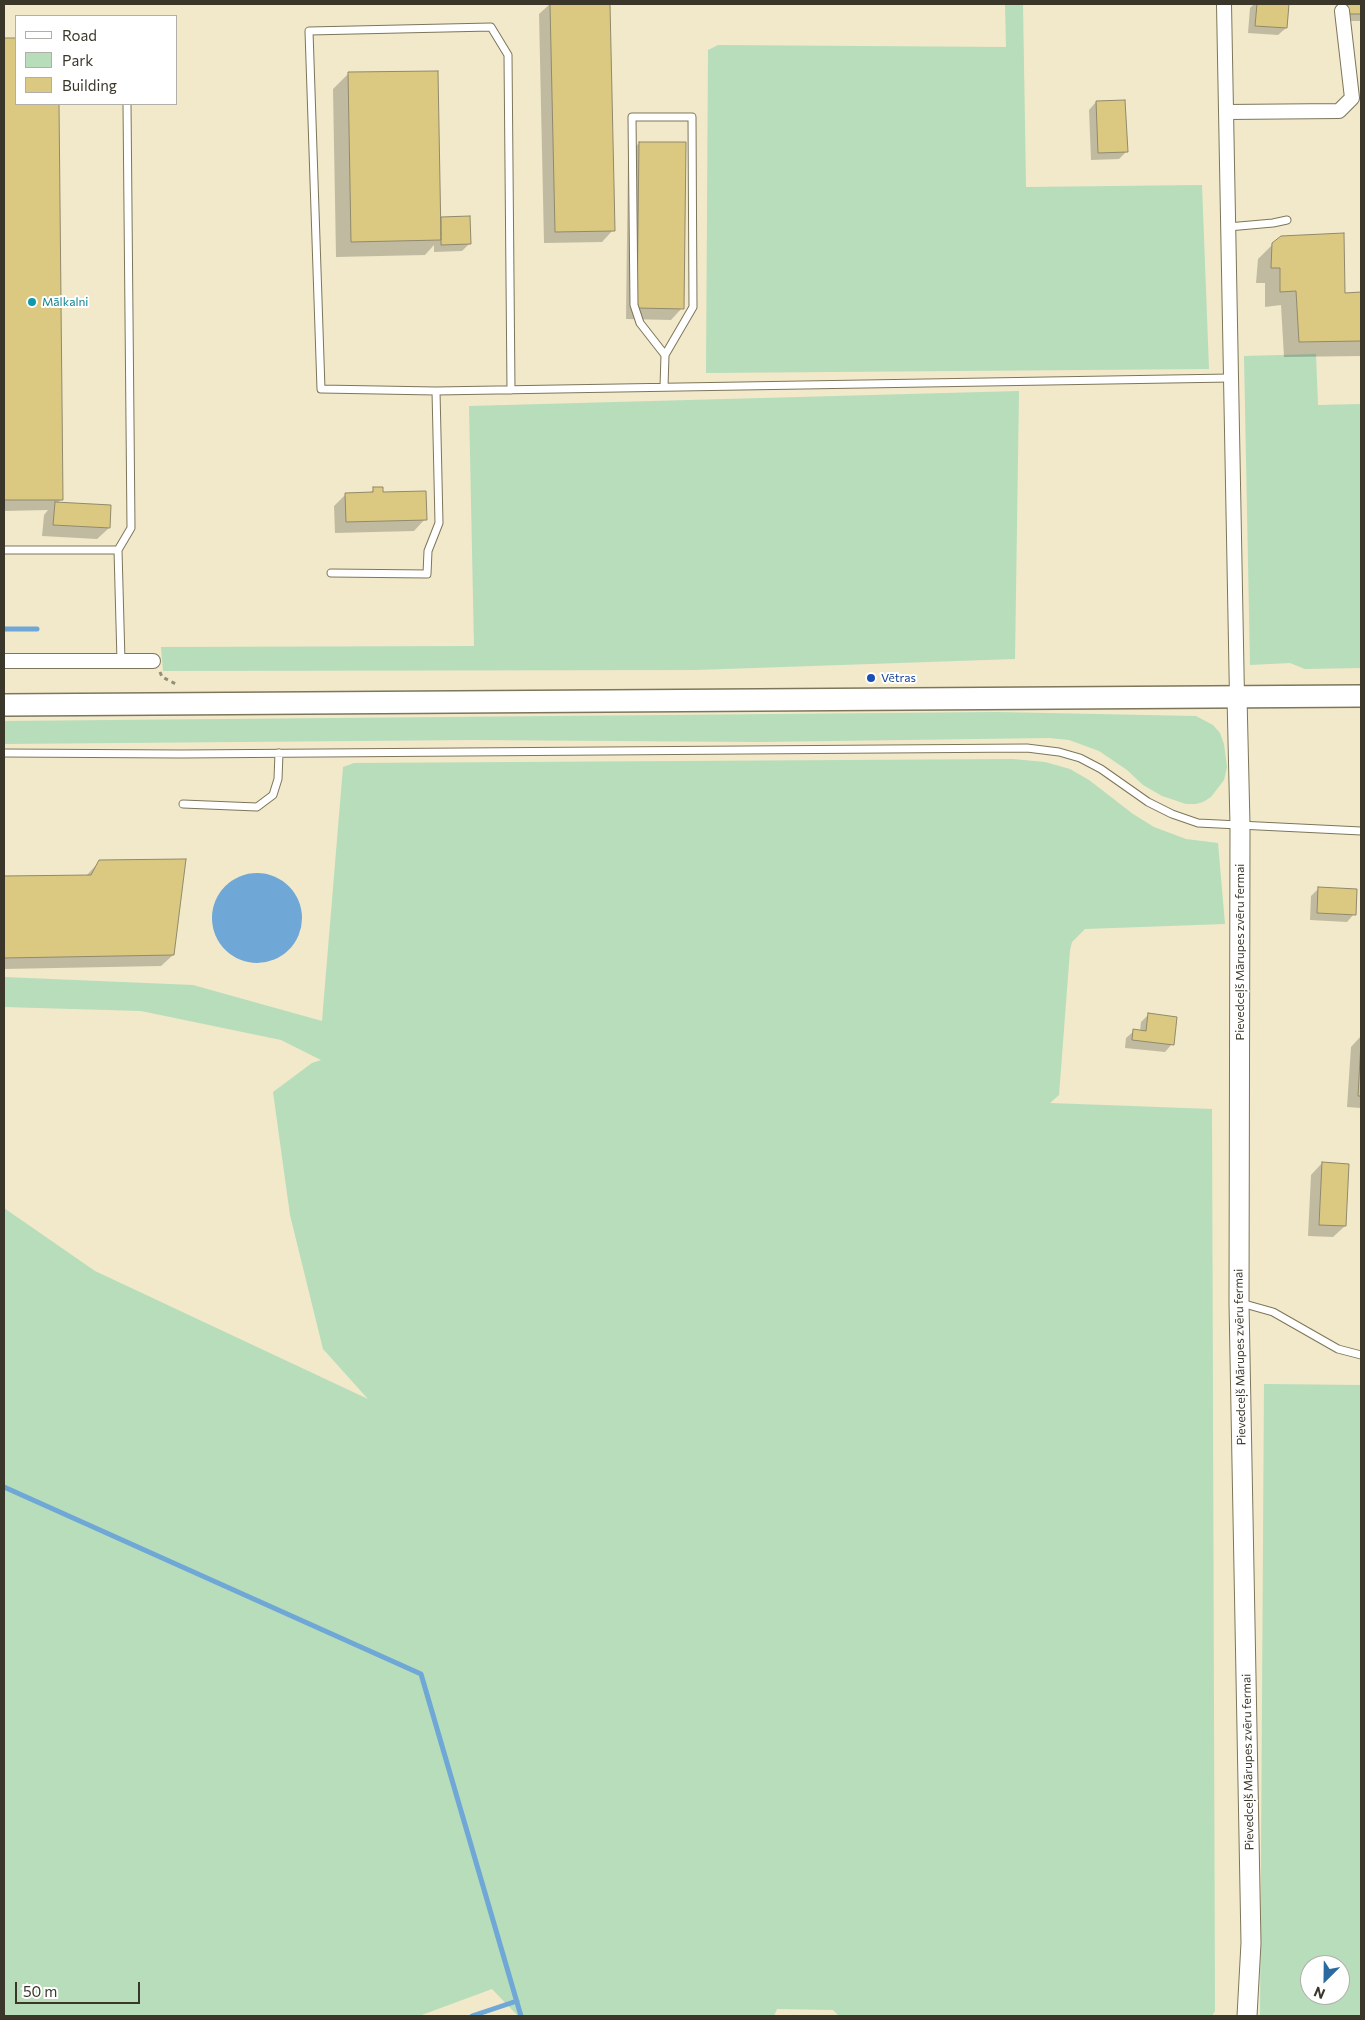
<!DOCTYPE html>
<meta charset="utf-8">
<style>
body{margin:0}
#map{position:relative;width:1365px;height:2020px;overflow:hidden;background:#f1e9c9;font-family:Commissioner,sans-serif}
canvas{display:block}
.frame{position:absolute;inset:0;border:5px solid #3a372a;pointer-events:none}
.legend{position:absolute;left:15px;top:15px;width:162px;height:90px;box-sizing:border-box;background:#fff;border:1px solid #b0afaa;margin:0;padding:6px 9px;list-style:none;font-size:15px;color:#3a372a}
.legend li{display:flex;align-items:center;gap:10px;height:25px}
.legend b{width:25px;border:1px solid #b0afaa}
.north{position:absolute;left:1300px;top:1955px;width:50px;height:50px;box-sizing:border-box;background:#fff;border:1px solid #b0afaa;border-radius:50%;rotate:203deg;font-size:14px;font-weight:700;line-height:20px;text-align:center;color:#3a372a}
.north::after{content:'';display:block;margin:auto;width:18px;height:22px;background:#2b6aa0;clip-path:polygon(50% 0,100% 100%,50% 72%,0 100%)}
.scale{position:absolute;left:15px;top:1982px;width:125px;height:22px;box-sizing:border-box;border:2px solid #3a372a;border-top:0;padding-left:6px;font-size:15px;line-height:18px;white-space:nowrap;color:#3a372a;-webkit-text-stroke:4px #fff;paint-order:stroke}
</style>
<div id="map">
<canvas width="1365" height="2020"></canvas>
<div class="frame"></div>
<ul class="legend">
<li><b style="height:6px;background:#fff"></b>Road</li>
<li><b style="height:14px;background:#b7ddbb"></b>Park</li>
<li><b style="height:14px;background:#dbc982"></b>Building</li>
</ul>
<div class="north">N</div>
<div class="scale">50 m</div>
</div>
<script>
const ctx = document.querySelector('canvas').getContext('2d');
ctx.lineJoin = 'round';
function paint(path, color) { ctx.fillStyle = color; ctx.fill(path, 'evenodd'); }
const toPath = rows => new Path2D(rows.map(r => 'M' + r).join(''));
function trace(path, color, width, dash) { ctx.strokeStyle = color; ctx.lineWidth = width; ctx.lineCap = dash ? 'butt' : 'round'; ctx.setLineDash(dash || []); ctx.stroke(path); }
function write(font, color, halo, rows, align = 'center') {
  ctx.font = font + ' Commissioner,sans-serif'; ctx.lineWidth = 4; ctx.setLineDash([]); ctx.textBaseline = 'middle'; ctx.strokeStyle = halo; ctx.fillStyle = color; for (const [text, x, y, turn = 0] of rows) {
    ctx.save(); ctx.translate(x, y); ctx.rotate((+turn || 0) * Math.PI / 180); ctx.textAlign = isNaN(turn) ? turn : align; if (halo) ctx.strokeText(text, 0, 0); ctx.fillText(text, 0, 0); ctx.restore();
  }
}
paint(toPath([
 [1005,4,1023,4,1026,187,1202,185,1209,369,706,373,708,50,718,45,1006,47],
 [1316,354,1318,405,1361,404,1361,668,1305,669,1290,663,1250,665,1244,356],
 [1019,391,1015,659,696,670,163,671,161,647,474,646,469,406],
 [996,712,1196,716,1213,725,1220,733,1224,744,1227,767,1224,780,1211,797,1203,802,1196,804,1186,804,1162,796,1143,785,1127,770,1099,751,1069,740,1049,738,759,742,473,740,4,744,4,721],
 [1013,759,1045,762,1070,769,1089,780,1133,814,1154,827,1186,839,1218,843,1225,924,1085,929,1072,942,1070,950,1059,1095,1050,1103,1212,1109,1215,2011,1212,2016,839,2016,833,2010,777,2009,774,2016,518,2016,492,1989,419,2016,4,2016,4,1208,95,1271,368,1399,323,1349,290,1215,273,1092,312,1063,321,1060,281,1040,141,1011,4,1007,4,977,193,985,322,1021,343,767,354,763],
 [1264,1384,1361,1385,1361,2016,1260,2016],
 [1310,1965,1340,1965,1340,1995,1310,1995]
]), '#b7ddbb');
paint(toPath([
 '212 918a45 45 0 1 1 90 0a45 45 0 1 1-90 0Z'
]), '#6fa7d7');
paint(toPath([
 [550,4,609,4,613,230,602,242,544,243,539,14],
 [1254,4,1288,4,1286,28,1278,35,1248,33,1250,8],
 [1340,4,1361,4,1361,21,1340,21],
 [4,39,16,39,16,104,58,104,62,499,57,503,109,528,97,539,42,536,44,515,48,510,4,511],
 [348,74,440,218,469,218,469,244,462,251,434,252,434,245,425,255,336,257,333,89],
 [1096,102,1126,152,1119,159,1091,160,1089,110],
 [639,143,682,308,671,320,626,319,628,155],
 [1273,244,1343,294,1361,294,1361,356,1284,357,1281,305,1265,307,1265,283,1256,283,1258,259],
 [374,489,382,494,425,519,414,531,335,533,334,506,346,494,369,494],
 [100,861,173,955,161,966,4,969,4,878,86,876],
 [1318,889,1354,914,1347,922,1310,920,1311,896],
 [1148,1015,1172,1044,1165,1052,1125,1048,1126,1038,1134,1031,1140,1031,1141,1022],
 [1361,1036,1361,1108,1347,1107,1351,1047],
 [1322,1163,1345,1226,1333,1237,1308,1236,1311,1175]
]), '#0003');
trace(toPath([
 [4,629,37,629],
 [4,1487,421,1674,521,2016],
 [472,2016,517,2001]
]), '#6fa7d7', 5);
const building = toPath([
 [550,4,610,4,615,231,555,232,550,4],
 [1257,4,1289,4,1287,28,1255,26,1257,4],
 [1347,4,1361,4,1361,14,1347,14,1347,4],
 [4,38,16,38,16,104,59,104,63,500,4,500,4,38],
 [438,71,441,240,351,242,348,72,438,71],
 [1125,100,1128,152,1098,153,1096,101,1125,100],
 [639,142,686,142,684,309,637,308,639,142],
 [470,216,471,244,441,245,441,217,470,216],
 [1344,233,1345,293,1361,292,1361,341,1299,342,1296,291,1280,292,1280,268,1271,268,1272,243,1281,236,1344,233],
 [373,487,383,487,383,492,426,491,427,520,346,522,345,493,373,492,373,487],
 [55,502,111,505,110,528,53,525,55,502],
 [186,859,174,955,4,958,4,876,91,875,99,860,186,859],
 [1318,887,1357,889,1356,915,1317,913,1318,887],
 [1148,1013,1177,1017,1174,1045,1132,1040,1133,1029,1146,1031,1148,1013],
 [1361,1042,1361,1096,1358,1096,1361,1042],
 [1322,1162,1349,1164,1346,1226,1319,1225,1322,1162]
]);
paint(building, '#dbc982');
trace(building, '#90896b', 1);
const lane = toPath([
 [1228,227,1273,223,1287,220],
 [664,387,665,355,640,323,634,305,632,117,692,117,693,307,665,355],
 [436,391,321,389,309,31,491,27,508,55,511,390],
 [4,550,118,550,121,661],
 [118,550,131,528,127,104],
 [331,573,427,574,428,551,439,523,436,391,1231,378],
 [4,753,181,754,1027,748,1059,752,1080,758,1101,769,1148,802,1172,814,1198,823,1361,831],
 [183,804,257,807,273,795,278,779,279,753],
 [1241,1303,1273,1312,1338,1349,1361,1355]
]);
const street = toPath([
 [1224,4,1237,697],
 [1226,112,1339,111,1352,98,1342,11],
 [4,661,153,661]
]);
const secondary = toPath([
 [1237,697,1240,825,1239,1303,1251,1943,1247,2016]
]);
const primary = toPath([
 [4,705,1361,696]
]);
trace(lane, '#7d765a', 9);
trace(street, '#7d765a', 16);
trace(secondary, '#7d765a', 21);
trace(primary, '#7d765a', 24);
trace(toPath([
 [160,672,162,677,176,684]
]), '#938e78', 3, [4, 4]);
trace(lane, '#fff', 7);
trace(street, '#fff', 14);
trace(secondary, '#fff', 19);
trace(primary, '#fff', 21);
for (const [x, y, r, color] of [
 [32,302,5,"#0f9aa8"],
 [871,678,5,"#1a4fb4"]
]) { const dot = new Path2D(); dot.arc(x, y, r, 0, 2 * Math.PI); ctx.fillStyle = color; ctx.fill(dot); trace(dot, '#fff', 2); }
write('12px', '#0d838f', '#fff', [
 ["Mālkalni",42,302]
], 'left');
write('12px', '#164399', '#fff', [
 ["Vētras",881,678]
], 'left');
write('12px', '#3a372a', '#fff', [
 ["Pievedceļš Mārupes zvēru fermai",1240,952,-90],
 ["Pievedceļš Mārupes zvēru fermai",1240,1357,-91],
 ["Pievedceļš Mārupes zvēru fermai",1248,1762,-91]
]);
</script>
